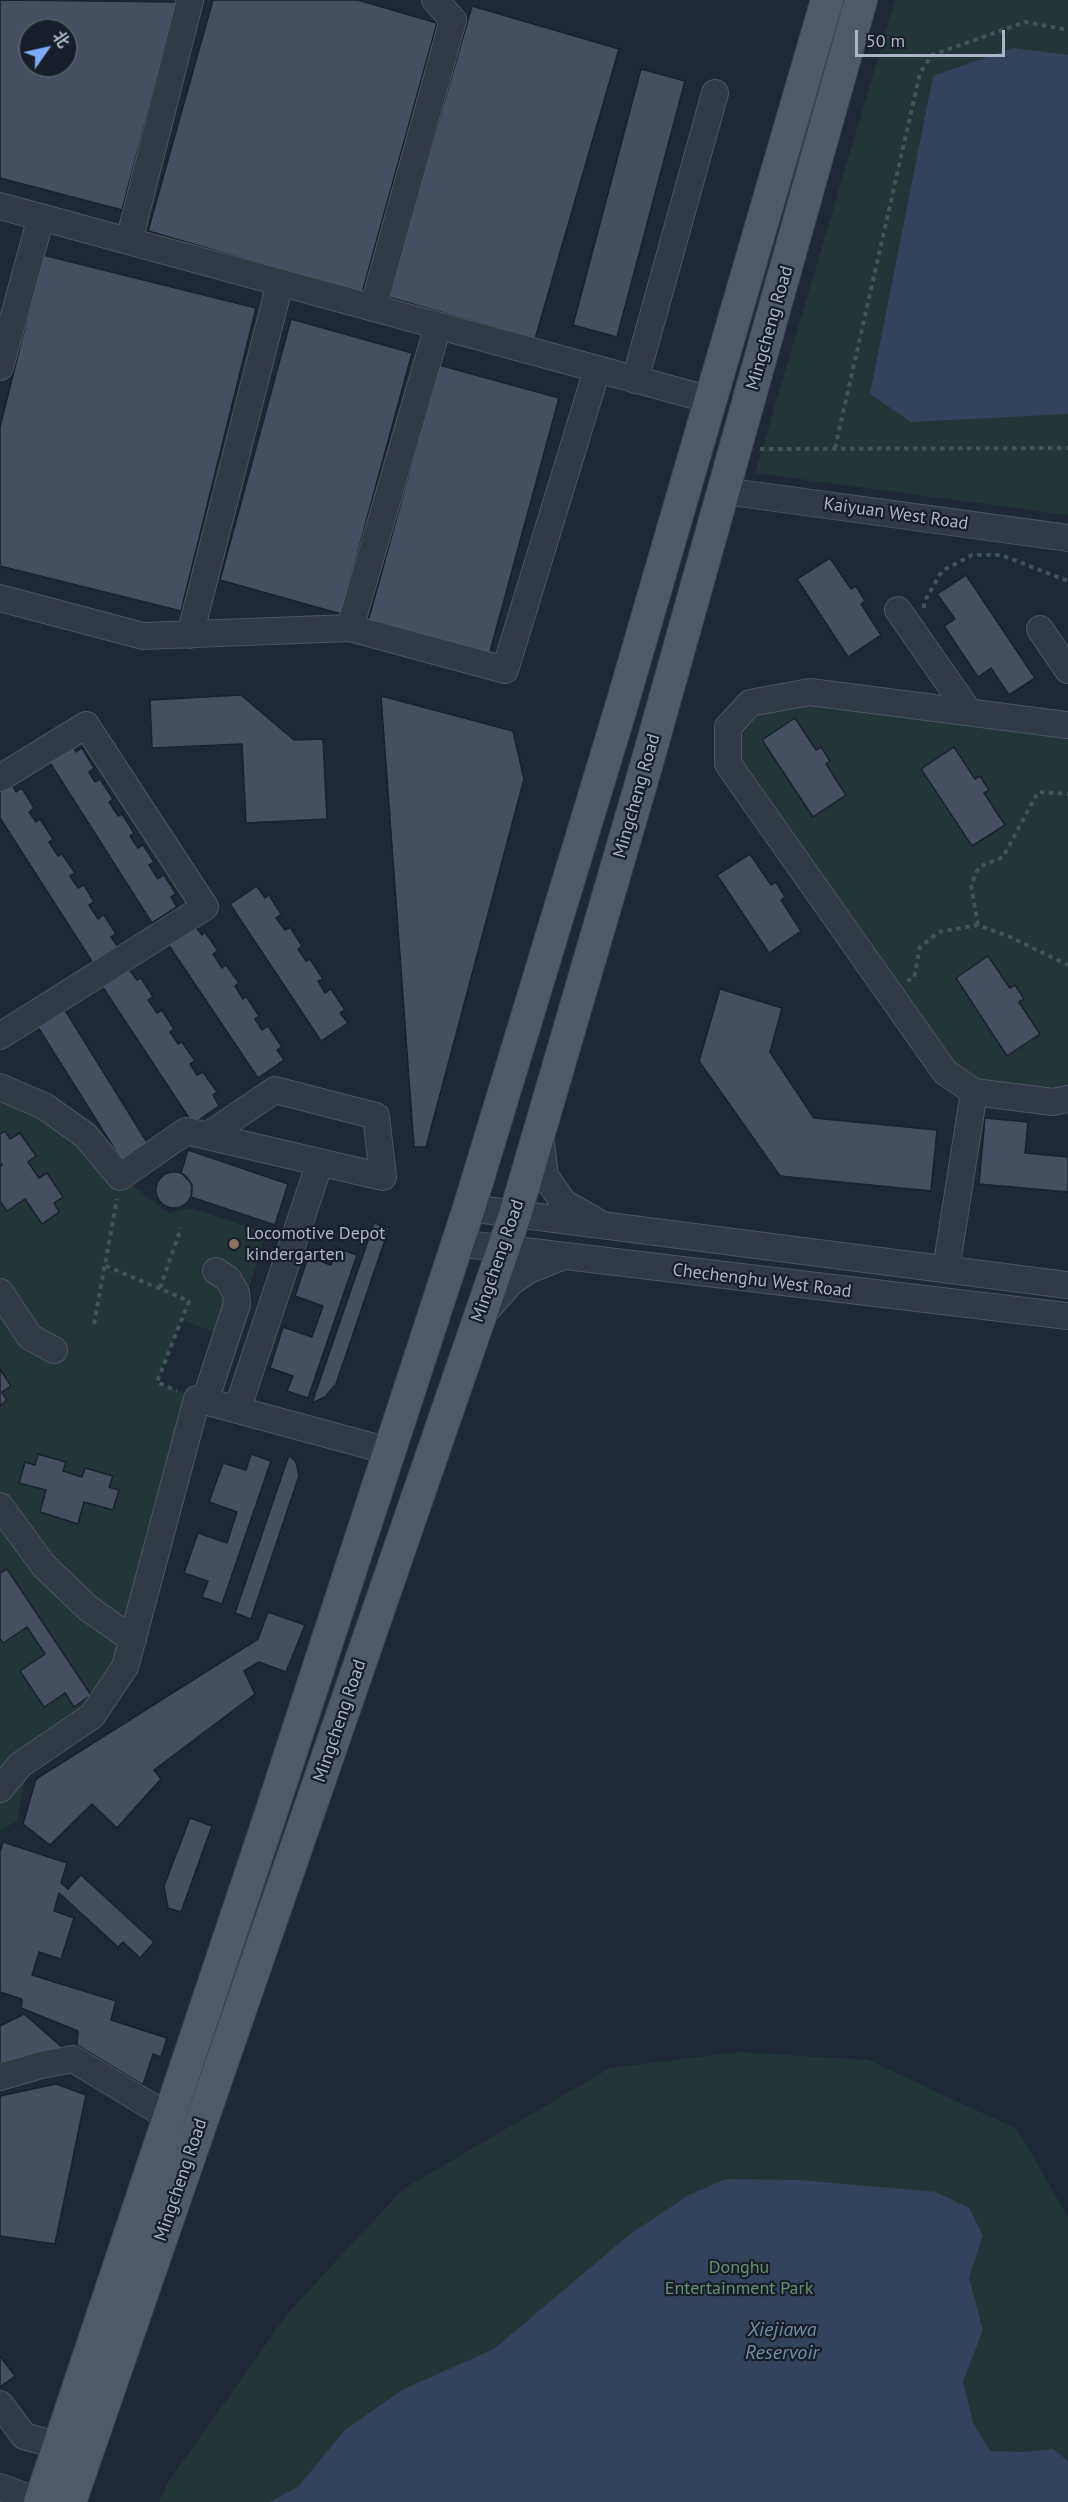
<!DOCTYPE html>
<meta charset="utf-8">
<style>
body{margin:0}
#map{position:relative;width:1068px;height:2502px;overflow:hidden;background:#1f2835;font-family:"PT Sans","Noto Sans SC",sans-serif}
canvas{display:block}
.north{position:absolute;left:18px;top:18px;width:60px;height:60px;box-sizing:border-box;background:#181f2a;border:2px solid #535b67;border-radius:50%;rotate:56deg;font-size:16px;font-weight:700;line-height:24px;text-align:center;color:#acb5c3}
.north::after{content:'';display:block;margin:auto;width:21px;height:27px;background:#7dabf7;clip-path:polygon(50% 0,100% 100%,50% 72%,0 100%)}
.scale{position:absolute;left:855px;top:30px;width:150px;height:27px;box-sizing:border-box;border:3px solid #acb5c3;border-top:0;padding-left:8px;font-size:18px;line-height:21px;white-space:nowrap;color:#acb5c3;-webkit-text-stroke:4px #181f2a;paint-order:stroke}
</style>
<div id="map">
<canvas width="1068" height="2502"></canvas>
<div class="north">北</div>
<div class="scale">50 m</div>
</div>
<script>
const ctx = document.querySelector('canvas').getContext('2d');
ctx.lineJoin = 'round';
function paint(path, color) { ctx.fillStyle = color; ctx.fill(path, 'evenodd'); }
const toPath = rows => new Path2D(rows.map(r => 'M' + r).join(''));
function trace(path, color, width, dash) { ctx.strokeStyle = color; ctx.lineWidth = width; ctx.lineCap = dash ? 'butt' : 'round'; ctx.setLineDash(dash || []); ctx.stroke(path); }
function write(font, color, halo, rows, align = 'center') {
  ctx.font = font + ' "PT Sans",sans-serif'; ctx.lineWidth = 4.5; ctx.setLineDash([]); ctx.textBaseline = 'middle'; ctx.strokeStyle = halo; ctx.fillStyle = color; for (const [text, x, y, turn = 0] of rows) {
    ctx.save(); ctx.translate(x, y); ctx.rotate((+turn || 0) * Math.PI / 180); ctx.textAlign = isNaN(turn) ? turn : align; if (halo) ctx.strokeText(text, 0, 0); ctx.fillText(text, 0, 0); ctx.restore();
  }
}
paint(toPath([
 [895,0,1068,0,1068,515,755,473],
 [810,692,1068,725,1068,1099,974,1092,728,764,728,727],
 [0,1087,169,1213,191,1208,266,1233,233,1339,182,1320,157,1382,197,1399,125,1667,26,1775,17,1821,0,1831],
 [739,2052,868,2060,1017,2129,1068,2217,1068,2502,159,2502,167,2484,288,2313,403,2189,610,2068]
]), '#223638');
paint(toPath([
 [1013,48,1068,55,1068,414,911,422,870,394,933,76],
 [726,2179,799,2180,936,2192,969,2208,983,2235,969,2278,983,2330,963,2381,973,2423,990,2451,1024,2452,1053,2449,1068,2461,1068,2502,270,2502,299,2486,344,2431,402,2390,494,2349,629,2235,689,2195]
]), '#32445d');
const building = toPath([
 [0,0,177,2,122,210,0,178,0,0],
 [30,30,66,30,66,66,30,66,30,30],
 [213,0,358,0,437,23,362,293,148,231,213,0],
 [472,6,619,49,535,339,388,297,472,6],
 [641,69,685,81,617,337,573,325,641,69],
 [43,255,256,308,181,611,0,566,0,427,43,255],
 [291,319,412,353,341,614,220,580,291,319],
 [439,365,559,398,488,659,367,625,439,365],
 [830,558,851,589,856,586,865,601,861,604,881,635,848,657,797,579,830,558],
 [966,575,1035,678,1009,695,991,668,978,677,944,626,955,619,937,594,966,575],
 [241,695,294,740,323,739,327,819,246,823,242,744,152,748,150,700,241,695],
 [381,696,513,731,524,779,426,1147,414,1147,381,696],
 [795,718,816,750,821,747,830,761,826,764,846,795,813,817,762,740,795,718],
 [71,743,76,752,82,748,94,768,89,772,95,782,100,779,113,799,109,802,118,816,122,814,134,833,130,836,138,848,143,845,154,862,149,865,158,879,164,875,176,894,171,897,177,907,152,923,47,758,71,743],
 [954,747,975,779,980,776,989,790,984,793,1005,825,972,846,921,769,954,747],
 [11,783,16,792,22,788,34,808,29,812,36,822,40,819,53,839,49,842,58,856,62,854,75,873,70,876,78,888,84,885,94,902,89,905,98,919,104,915,116,934,111,937,118,947,93,963,0,818,0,790,11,783],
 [750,854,771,885,776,882,785,897,781,900,801,931,769,953,717,875,750,854],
 [257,886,265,898,269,895,281,914,276,918,285,930,290,927,302,946,298,949,306,961,310,959,323,979,318,981,325,993,331,989,345,1010,340,1013,348,1023,321,1041,230,904,257,886],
 [193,923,202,935,205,932,218,951,213,954,222,968,226,965,239,983,235,986,243,999,246,996,259,1016,255,1019,262,1030,268,1026,282,1047,277,1050,284,1060,258,1078,166,941,193,923],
 [988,956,1010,988,1015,985,1024,999,1019,1002,1040,1034,1007,1056,956,978,988,956],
 [128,968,137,980,141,978,153,997,148,1000,157,1013,162,1010,174,1029,170,1032,178,1044,182,1042,195,1061,190,1064,197,1075,203,1072,217,1092,213,1095,219,1106,193,1124,102,986,128,968],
 [720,989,782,1008,770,1052,814,1118,937,1130,931,1191,780,1176,699,1061,720,989],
 [63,1007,148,1144,122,1161,36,1024,63,1007],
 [985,1118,1028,1122,1025,1153,1068,1157,1068,1192,979,1184,985,1118],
 [5,1131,10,1139,20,1133,36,1156,28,1162,39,1178,47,1173,63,1197,54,1203,59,1212,42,1224,25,1199,7,1211,0,1201,0,1167,2,1165,0,1162,0,1134,5,1131],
 [188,1150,288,1184,275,1225,191,1197,192,1184,181,1173,188,1150],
 '156 1190a18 18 0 1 1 36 0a18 18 0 1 1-36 0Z',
 [374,1223,389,1228,336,1384,325,1397,312,1403,374,1223],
 [337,1248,357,1255,308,1398,287,1391,293,1376,270,1368,283,1327,312,1337,323,1306,295,1296,308,1257,331,1265,337,1248],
 [0,1369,11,1386,2,1392,7,1400,0,1406,0,1369],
 [38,1454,66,1462,63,1471,82,1477,85,1468,113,1476,109,1487,119,1490,113,1510,84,1502,78,1524,40,1512,46,1490,19,1483,25,1462,35,1465,38,1454],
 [251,1454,271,1461,222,1604,202,1597,208,1581,184,1573,198,1533,227,1543,237,1512,209,1502,223,1463,246,1470,251,1454],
 [289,1455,296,1462,299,1476,251,1619,235,1613,289,1455],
 [7,1569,91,1695,74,1707,65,1693,44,1707,20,1671,45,1654,27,1627,3,1643,0,1639,0,1573,7,1569],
 [268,1612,305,1625,286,1672,259,1662,244,1671,255,1694,154,1770,161,1779,117,1828,92,1804,50,1845,23,1824,36,1779,258,1639,268,1612],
 [190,1818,212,1826,181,1912,168,1908,164,1886,190,1818],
 [3,1842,67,1863,61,1883,68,1889,81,1875,154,1942,140,1958,123,1942,118,1947,59,1893,54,1911,74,1918,61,1959,39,1952,32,1975,116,2001,111,2020,167,2038,161,2057,153,2054,143,2085,77,2045,78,2031,21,2008,22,1999,0,1992,0,1852,3,1842],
 [24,2014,63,2048,0,2066,0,2026,24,2014],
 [56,2084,86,2095,55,2244,0,2236,0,2096,56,2084],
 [0,2356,15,2376,0,2387,0,2356]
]);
paint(building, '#454f60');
trace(building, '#1a212c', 1.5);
const minor = toPath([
 [0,206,711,400],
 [129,241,190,0],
 [373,308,453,20,435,0],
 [0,367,41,217],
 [635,380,715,93],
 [724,491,1068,538],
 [0,598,143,636,350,628,505,670,597,370],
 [898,610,969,712],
 [350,628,438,326],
 [1040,629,1068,670],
 [190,635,280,283],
 [0,778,86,725,205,907,0,1036],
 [0,1087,44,1106,85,1135,120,1177,186,1131,383,1177,376,1116,275,1090,207,1136],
 [974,1092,1053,1102,1068,1099],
 [540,1135,545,1176,564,1203,596,1221],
 [469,1208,1068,1285],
 [457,1243,1068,1316],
 [946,1269,974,1092,945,1072,728,764,728,727,750,703,810,692,1068,725],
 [0,1292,30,1337,54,1350],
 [484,1313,511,1282,529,1270,559,1258],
 [205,1401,237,1304,236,1293,228,1279,216,1271],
 [237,1410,320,1162],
 [0,1506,44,1566,88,1608,133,1640],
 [0,1789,20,1765,92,1716,125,1667,197,1399,389,1451],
 [0,2077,41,2065,73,2059,169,2117],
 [0,2404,24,2436,59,2446],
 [0,2487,40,2502]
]);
const major = toPath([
 [40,2502,270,1816,469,1208,620,711,827,0],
 [70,2502,515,1215,645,770,861,0]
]);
trace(minor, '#4d5561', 28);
trace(major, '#3c4350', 34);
trace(toPath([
 [835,448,920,73,932,55,1025,22,1068,30],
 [760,449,1068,448],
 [924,608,924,602,942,571,972,555,1001,555,1068,581],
 [978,925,971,885,979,867,1003,857,1038,792,1068,794],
 [907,981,914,978,920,947,939,932,978,925,1010,937,1068,965],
 [106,1266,189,1301,157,1382,177,1391],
 [160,1288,181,1228],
 [94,1324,117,1199]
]), '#405356', 4, [4.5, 4.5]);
trace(minor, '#323a46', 26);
trace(major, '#505966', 32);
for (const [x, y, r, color] of [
 [234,1244,6,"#8d6e63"]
]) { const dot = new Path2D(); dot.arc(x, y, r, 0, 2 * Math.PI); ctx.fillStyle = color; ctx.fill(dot); trace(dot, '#181f2a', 2); }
write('18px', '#acb5c3', '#181f2a', [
 ["Mingcheng Road",770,328,-74],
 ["Kaiyuan West Road",896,514,8],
 ["Mingcheng Road",637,796,-74],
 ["Mingcheng Road",498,1261,-71],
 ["Chechenghu West Road",762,1281,7],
 ["Mingcheng Road",340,1721,-71],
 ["Mingcheng Road",181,2180,-71]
]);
write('18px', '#acb5c3', '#181f2a', [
 ["Locomotive Depot",246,1234],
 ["kindergarten",246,1255]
], 'left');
write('18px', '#64936f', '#181f2a', [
 ["Donghu",739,2268],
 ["Entertainment Park",739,2289]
]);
write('italic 20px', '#748cac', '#181f2a', [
 ["Xiejiawa",782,2330],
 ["Reservoir",782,2353]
]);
</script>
